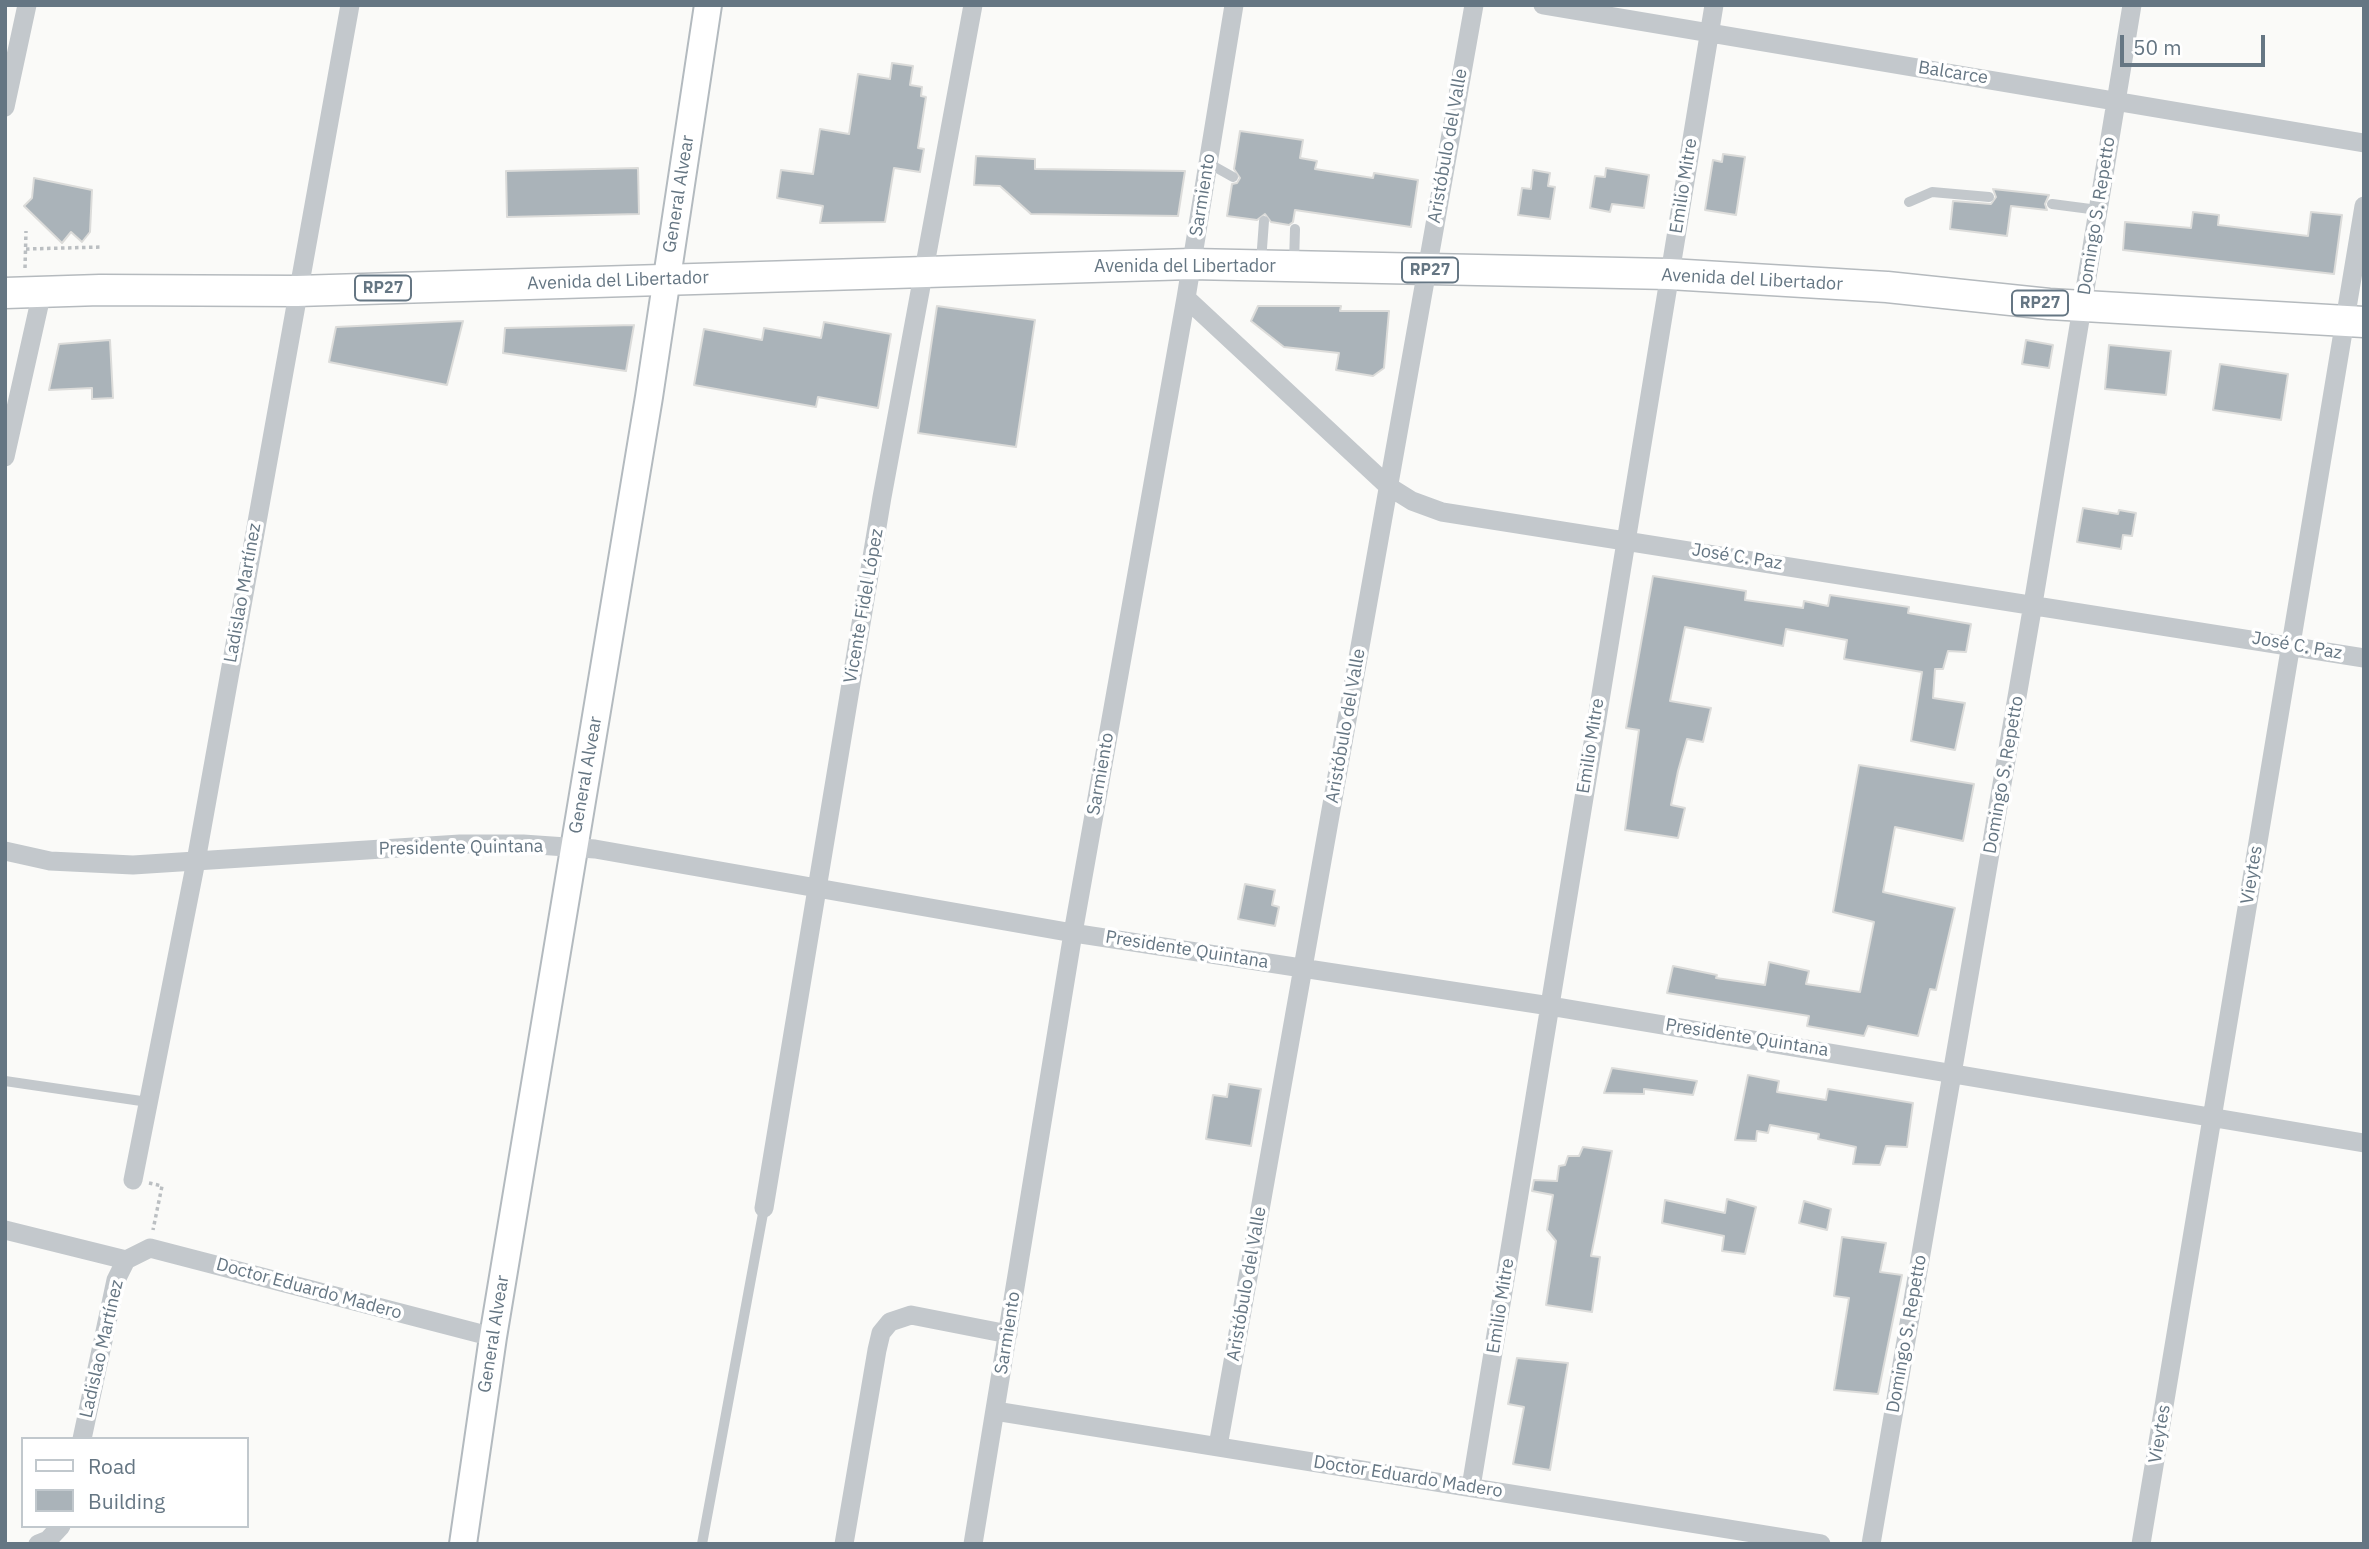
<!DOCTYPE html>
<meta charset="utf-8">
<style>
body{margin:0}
#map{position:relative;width:2369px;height:1549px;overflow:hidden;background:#fafaf8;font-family:"IBM Plex Sans",sans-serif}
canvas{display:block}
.frame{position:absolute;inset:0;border:7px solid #657683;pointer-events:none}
.legend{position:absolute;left:21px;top:1437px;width:228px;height:91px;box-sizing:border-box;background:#fff;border:2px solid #c1c8cd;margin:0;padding:9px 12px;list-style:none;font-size:21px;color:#657683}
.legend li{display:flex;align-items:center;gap:14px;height:35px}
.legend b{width:35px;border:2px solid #c1c8cd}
.scale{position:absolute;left:2120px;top:35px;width:145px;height:32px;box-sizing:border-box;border:4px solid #657683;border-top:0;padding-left:9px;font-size:21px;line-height:24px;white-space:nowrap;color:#657683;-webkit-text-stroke:5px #fff;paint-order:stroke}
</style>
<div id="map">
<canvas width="2369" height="1549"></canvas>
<div class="frame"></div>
<ul class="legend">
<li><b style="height:9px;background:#fff"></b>Road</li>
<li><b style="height:19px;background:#aab3b9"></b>Building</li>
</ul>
<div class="scale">50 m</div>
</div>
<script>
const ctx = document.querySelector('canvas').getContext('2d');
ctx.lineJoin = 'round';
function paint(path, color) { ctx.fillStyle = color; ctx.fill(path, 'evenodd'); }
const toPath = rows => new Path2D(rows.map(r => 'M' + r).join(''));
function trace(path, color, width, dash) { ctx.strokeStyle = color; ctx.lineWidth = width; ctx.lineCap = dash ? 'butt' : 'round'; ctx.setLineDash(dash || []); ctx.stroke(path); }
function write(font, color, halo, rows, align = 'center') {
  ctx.font = font + ' "IBM Plex Sans",sans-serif'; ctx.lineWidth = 7; ctx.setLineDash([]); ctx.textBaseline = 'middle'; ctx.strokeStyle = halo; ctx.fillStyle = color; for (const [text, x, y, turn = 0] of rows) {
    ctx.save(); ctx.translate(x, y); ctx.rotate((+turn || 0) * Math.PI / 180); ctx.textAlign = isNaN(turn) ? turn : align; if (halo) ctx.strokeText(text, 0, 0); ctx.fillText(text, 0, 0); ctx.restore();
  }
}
const building = toPath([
 [892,63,913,66,910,85,922,87,921,96,926,97,918,148,924,149,920,172,894,168,885,222,820,223,823,206,777,198,781,170,813,174,820,129,849,134,858,74,890,79,892,63],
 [1240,131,1303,140,1300,158,1317,161,1315,169,1373,178,1374,173,1418,180,1411,227,1295,210,1293,222,1289,225,1271,222,1265,214,1257,220,1227,216,1232,184,1237,183,1240,178,1234,169,1240,131],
 [1723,154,1745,157,1736,215,1705,210,1713,160,1722,162,1723,154],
 [976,156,1035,159,1035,169,1185,171,1178,216,1031,214,1000,186,974,185,976,156],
 [638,168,639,214,507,217,506,171,638,168],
 [1606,168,1649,175,1644,208,1612,204,1610,212,1590,208,1595,176,1605,177,1606,168],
 [1533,170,1550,173,1548,186,1555,187,1550,219,1518,215,1522,188,1531,189,1533,170],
 [34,178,92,190,90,232,82,242,71,232,62,243,24,206,32,198,34,178],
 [1993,189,2049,195,2045,204,2047,210,2011,206,2007,236,1950,229,1953,201,1991,204,1996,197,1993,189],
 [2193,212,2219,215,2218,225,2308,236,2311,212,2342,215,2334,274,2123,250,2125,222,2191,228,2193,212],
 [937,306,1035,320,1016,447,918,433,937,306],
 [1258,306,1341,306,1340,311,1389,311,1384,368,1373,376,1336,370,1339,353,1284,347,1251,321,1258,306],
 [463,321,447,385,329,362,336,327,463,321],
 [824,322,891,334,878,408,818,397,816,407,694,385,704,329,762,340,764,328,821,338,824,322],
 [634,325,626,371,503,353,505,328,634,325],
 [110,340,113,398,92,399,92,388,49,390,59,344,110,340],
 [2026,340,2053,345,2049,368,2022,364,2026,340],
 [2109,345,2171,351,2166,395,2105,389,2109,345],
 [2220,364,2288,374,2281,420,2213,410,2220,364],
 [2083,508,2118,514,2119,510,2136,513,2132,536,2123,535,2121,549,2077,542,2083,508],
 [1653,576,1746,591,1745,600,1803,608,1804,601,1828,606,1830,595,1909,607,1908,613,1971,624,1966,652,1948,651,1943,669,1935,669,1933,698,1965,703,1955,750,1911,741,1922,672,1844,659,1847,640,1786,629,1783,646,1685,627,1670,701,1711,708,1703,742,1687,739,1678,771,1671,805,1685,808,1678,838,1625,830,1639,730,1626,728,1653,576],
 [1859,765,1974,784,1963,841,1895,827,1883,892,1955,908,1936,990,1930,989,1918,1036,1868,1026,1864,1036,1807,1026,1809,1016,1667,993,1673,966,1717,975,1716,978,1765,985,1769,962,1809,971,1806,984,1860,992,1874,922,1833,912,1859,765],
 [1245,884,1275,890,1272,905,1279,907,1275,926,1238,919,1245,884],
 [1612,1068,1697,1081,1693,1095,1644,1089,1644,1094,1604,1093,1612,1068],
 [1748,1075,1779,1081,1777,1092,1826,1100,1828,1089,1913,1103,1907,1147,1886,1146,1880,1165,1853,1164,1856,1147,1818,1139,1819,1134,1770,1125,1768,1133,1757,1131,1756,1141,1735,1140,1748,1075],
 [1229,1084,1261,1089,1251,1146,1206,1139,1213,1095,1227,1097,1229,1084],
 [1583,1147,1612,1151,1591,1256,1600,1257,1592,1312,1546,1305,1556,1241,1547,1230,1553,1195,1532,1191,1534,1180,1557,1181,1559,1166,1565,1165,1568,1156,1579,1156,1583,1147],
 [1727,1199,1756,1207,1745,1254,1722,1251,1724,1236,1662,1223,1665,1200,1725,1213,1727,1199],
 [1804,1201,1831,1209,1827,1230,1799,1223,1804,1201],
 [1842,1237,1886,1243,1880,1272,1902,1275,1878,1394,1834,1390,1849,1298,1834,1296,1842,1237],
 [1517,1358,1568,1363,1550,1470,1513,1464,1524,1407,1508,1404,1517,1358]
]);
paint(building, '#aab3b9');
trace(building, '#dcdcda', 2);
const secondary = toPath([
 [463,1544,493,1337,649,397,708,5]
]);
const primary = toPath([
 [5,293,100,290,297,291,1191,264,1669,274,1887,287,2049,304,2364,322]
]);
trace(secondary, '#b3babf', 30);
trace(primary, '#b5babe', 33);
trace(toPath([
 [26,249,102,247],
 [25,268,26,231],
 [149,1183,162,1186,153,1230]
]), '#bbbfc2', 3.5, [3.5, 3.5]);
trace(toPath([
 [1208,163,1233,177],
 [1909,202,1932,192,1989,197],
 [2052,204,2098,210],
 [1261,262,1264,221],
 [1294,263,1295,229],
 [5,1081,148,1102],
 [702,1544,764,1208]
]), '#c3c8cc', 10);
trace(toPath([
 [1543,5,2364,143],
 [5,107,27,5],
 [1186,298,1388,486,1412,501,1442,512,2364,658],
 [5,457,42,292],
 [5,851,50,861,133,865,460,844,523,844,595,849,1073,933,1550,1006,2364,1143],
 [133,1180,196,861,350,5],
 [764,1208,882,497,973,5],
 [5,1230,126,1260],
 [126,1260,150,1248,493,1337],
 [995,1411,1821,1544],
 [82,1439,116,1280,126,1260],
 [1218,1446,1474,5],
 [1471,1487,1714,5],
 [38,1544,48,1540,61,1526],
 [844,1544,877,1350,881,1333,890,1322,911,1315,1008,1334],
 [973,1544,1073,933,1186,298,1234,5],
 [1871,1544,2033,604,2132,5],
 [2141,1544,2364,206]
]), '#c3c8cc', 19);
trace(secondary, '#fff', 26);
trace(primary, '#fff', 30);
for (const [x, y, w] of [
 [1430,270,56],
 [383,288,56],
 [2040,303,56]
]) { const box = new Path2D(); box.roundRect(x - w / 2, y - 12.5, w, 25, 5); ctx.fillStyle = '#fff'; ctx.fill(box); trace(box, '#657683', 2); }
write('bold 16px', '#657683', null, [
 ["RP27",1430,270],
 ["RP27",383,288],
 ["RP27",2040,303]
]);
write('18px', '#657683', '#fff', [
 ["Balcarce",1953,73,9],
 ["Aristóbulo del Valle",1448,146,-80],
 ["Emilio Mitre",1684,186,-81],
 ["General Alvear",679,194,-81],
 ["Sarmiento",1203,195,-81],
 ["Domingo S. Repetto",2097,216,-81],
 ["Avenida del Libertador",1185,267],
 ["Avenida del Libertador",1752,280,3],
 ["Avenida del Libertador",618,281,-2],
 ["José C. Paz",1737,557,9],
 ["Ladislao Martínez",243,593,-80],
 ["Vicente Fidel López",864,606,-80],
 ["José C. Paz",2297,646,10],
 ["Aristóbulo del Valle",1346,726,-80],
 ["Emilio Mitre",1591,746,-81],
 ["Sarmiento",1101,774,-80],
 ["General Alvear",586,775,-80],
 ["Domingo S. Repetto",2004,775,-80],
 ["Presidente Quintana",461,848,-1],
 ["Vieytes",2252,875,-81],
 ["Presidente Quintana",1187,950,9],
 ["Presidente Quintana",1747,1038,9],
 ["Aristóbulo del Valle",1247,1284,-80],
 ["Doctor Eduardo Madero",309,1289,15],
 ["Emilio Mitre",1501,1306,-81],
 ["Sarmiento",1008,1333,-81],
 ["General Alvear",494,1334,-81],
 ["Domingo S. Repetto",1907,1334,-80],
 ["Ladislao Martínez",102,1349,-77],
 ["Vieytes",2160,1434,-81],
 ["Doctor Eduardo Madero",1408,1477,9]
]);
</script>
